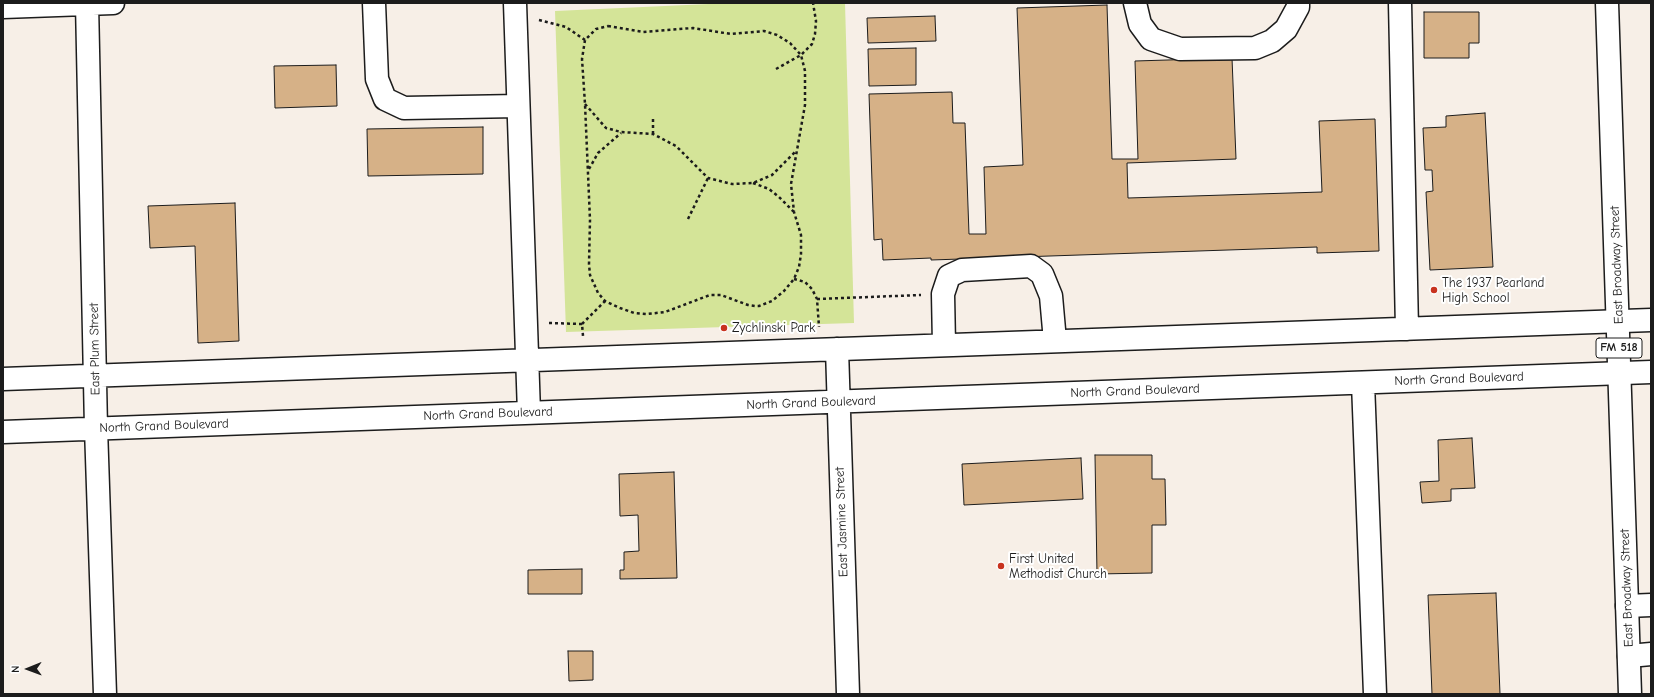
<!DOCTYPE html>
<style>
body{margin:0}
#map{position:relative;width:1654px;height:697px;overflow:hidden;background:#f7efe7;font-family:"Comic Neue",sans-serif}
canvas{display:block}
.frame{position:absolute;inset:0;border:4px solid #1c1c1c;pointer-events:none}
.north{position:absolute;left:8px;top:649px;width:40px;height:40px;-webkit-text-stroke:3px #fff;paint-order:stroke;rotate:269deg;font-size:11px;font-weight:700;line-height:16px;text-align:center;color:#1c1c1c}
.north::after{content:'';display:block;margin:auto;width:14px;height:18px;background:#1c1c1c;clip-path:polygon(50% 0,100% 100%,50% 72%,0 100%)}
</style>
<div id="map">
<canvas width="1654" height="697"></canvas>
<div class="frame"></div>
<div class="north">N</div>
</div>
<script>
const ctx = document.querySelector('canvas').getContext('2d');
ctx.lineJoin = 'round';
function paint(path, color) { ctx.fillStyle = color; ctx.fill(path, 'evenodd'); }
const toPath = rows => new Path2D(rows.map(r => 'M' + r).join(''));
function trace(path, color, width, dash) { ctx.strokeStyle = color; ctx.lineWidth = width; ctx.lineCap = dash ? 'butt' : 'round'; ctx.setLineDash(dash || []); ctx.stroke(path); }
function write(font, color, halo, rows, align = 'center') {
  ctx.font = font + ' "Comic Neue",sans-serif'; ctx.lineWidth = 4; ctx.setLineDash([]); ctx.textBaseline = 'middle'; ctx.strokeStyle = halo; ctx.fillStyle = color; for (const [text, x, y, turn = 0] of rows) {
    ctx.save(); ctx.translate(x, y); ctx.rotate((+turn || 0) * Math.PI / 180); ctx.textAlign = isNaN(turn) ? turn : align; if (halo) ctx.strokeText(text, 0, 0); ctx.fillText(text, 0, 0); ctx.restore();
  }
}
paint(toPath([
 [731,3,845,3,854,323,566,332,555,11]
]), '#d4e498');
const building = toPath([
 [1107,5,1112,159,1138,159,1135,61,1232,58,1236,159,1127,163,1128,198,1322,192,1319,121,1375,119,1379,251,1317,253,1317,247,931,260,931,258,883,260,882,239,874,240,869,94,952,92,953,123,965,123,969,234,986,234,984,167,1023,165,1017,8,1107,5],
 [1424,12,1479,12,1479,43,1469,43,1469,58,1424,58,1424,12],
 [935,16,936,41,868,43,867,18,935,16],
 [916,48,916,85,869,86,868,49,916,48],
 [336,65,337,106,275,108,274,66,336,65],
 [1485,113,1493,267,1430,270,1426,192,1433,191,1432,170,1425,170,1423,128,1446,127,1446,116,1485,113],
 [483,127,483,174,368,176,367,129,483,127],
 [235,203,239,341,198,343,195,246,150,248,148,206,235,203],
 [1472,438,1475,488,1451,489,1451,501,1422,503,1420,482,1439,481,1438,440,1472,438],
 [1095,455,1152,455,1152,479,1165,479,1166,525,1152,525,1152,573,1097,574,1095,455],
 [1081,458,1083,499,964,505,962,464,1081,458],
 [674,472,677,578,620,579,620,570,624,570,624,552,639,551,638,515,620,516,619,474,674,472],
 [582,569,582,594,528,594,528,570,582,569],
 [1496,593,1500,694,1432,694,1428,595,1496,593],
 [568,651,593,651,593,680,569,681,568,651]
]);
paint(building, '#d6b187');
trace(building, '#1c1c1c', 1);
const minor = toPath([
 [87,3,96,428,105,694],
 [374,3,377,79,385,99,404,108,518,106],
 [515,3,529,413],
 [1135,3,1140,24,1151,39,1180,49,1255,48,1272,41,1286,29,1298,7,1298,3],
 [1400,3,1407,329],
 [3,7,113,3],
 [944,345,943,294,949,276,962,270,1031,266,1042,274,1051,296,1055,341],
 [837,349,848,694],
 [3,379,1651,320],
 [1363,383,1375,694],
 [3,432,1651,372],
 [1627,606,1651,605],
 [1629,656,1651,654]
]);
const major = toPath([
 [1607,3,1630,694]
]);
trace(minor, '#1c1c1c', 25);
trace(major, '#1c1c1c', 25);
trace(toPath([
 [539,20,566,27,585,40],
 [608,26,643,32,693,28,731,34,764,31,777,35,790,43,801,55,805,71,805,105,791,184,794,212,801,235,801,254,799,267,794,279,784,291,772,301,759,306,755,306,748,305,721,295,710,295,665,312,647,314,634,313,620,308,605,301,598,293,590,275,589,264,590,220,585,104,582,59,585,40,596,29,608,26],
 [776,69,801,55,812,44,815,34,816,21,813,3],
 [585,104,606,128,621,132,653,134,676,146,708,178,732,184,753,183,772,175,796,151],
 [653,134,653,118],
 [589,169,598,153,621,133],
 [753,183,769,189,779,197,794,212],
 [688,219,708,178],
 [794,279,805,282,812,289,817,299,819,327],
 [817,299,921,295],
 [549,323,582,324,583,336],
 [582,324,605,301]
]), '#1c1c1c', 2.5, [3, 3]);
trace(minor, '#fff', 22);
trace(major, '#fff', 22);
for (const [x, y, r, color] of [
 [1434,290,4,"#c8321e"],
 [724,328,4,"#c8321e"],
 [1001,566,4,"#c8321e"]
]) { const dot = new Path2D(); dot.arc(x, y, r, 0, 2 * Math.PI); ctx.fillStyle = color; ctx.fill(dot); trace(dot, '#fff', 1.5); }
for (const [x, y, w] of [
 [1619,348,46]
]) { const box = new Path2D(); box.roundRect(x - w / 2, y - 10, w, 20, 3); ctx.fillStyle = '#fff'; ctx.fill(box); trace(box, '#1c1c1c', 1); }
write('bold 12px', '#1c1c1c', null, [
 ["FM 518",1619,348]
]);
write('13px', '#1c1c1c', '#fff', [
 ["East Broadway Street",1617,265,-92],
 ["East Plum Street",95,349,-91],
 ["North Grand Boulevard",1459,379,-2],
 ["North Grand Boulevard",1135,391,-2],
 ["North Grand Boulevard",811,403,-2],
 ["North Grand Boulevard",488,414,-2],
 ["North Grand Boulevard",164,426,-2],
 ["East Jasmine Street",842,522,-92],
 ["East Broadway Street",1627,588,-92]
]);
write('13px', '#1c1c1c', '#fff', [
 ["The 1937 Pearland",1442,283],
 ["High School",1442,298],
 ["Zychlinski Park",732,328],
 ["First United",1009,559],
 ["Methodist Church",1009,574]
], 'left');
</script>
